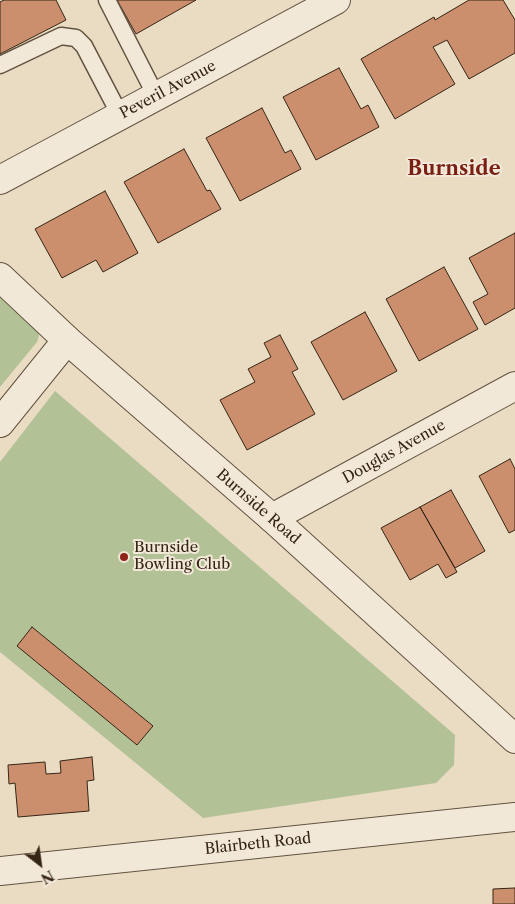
<!DOCTYPE html>
<style>
body{margin:0}
#map{position:relative;width:515px;height:904px;overflow:hidden;background:#e9dcc3;font-family:"Libre Caslon Text",serif}
canvas{display:block}
.north{position:absolute;left:15px;top:839px;width:50px;height:50px;-webkit-text-stroke:4px #f1e8d8;paint-order:stroke;rotate:150deg;font-size:14px;font-weight:700;line-height:20px;text-align:center;color:#362515}
.north::after{content:'';display:block;margin:auto;width:18px;height:22px;background:#362515;clip-path:polygon(50% 0,100% 100%,50% 72%,0 100%)}
</style>
<div id="map">
<canvas width="515" height="904"></canvas>
<div class="north">N</div>
</div>
<script>
const ctx = document.querySelector('canvas').getContext('2d');
ctx.lineJoin = 'round';
function paint(path, color) { ctx.fillStyle = color; ctx.fill(path, 'evenodd'); }
const toPath = rows => new Path2D(rows.map(r => 'M' + r).join(''));
function trace(path, color, width, dash) { ctx.strokeStyle = color; ctx.lineWidth = width; ctx.lineCap = dash ? 'butt' : 'round'; ctx.setLineDash(dash || []); ctx.stroke(path); }
function write(font, color, halo, rows, align = 'center') {
  ctx.font = font + ' "Libre Caslon Text",serif'; ctx.lineWidth = 4; ctx.setLineDash([]); ctx.textBaseline = 'middle'; ctx.strokeStyle = halo; ctx.fillStyle = color; for (const [text, x, y, turn = 0] of rows) {
    ctx.save(); ctx.translate(x, y); ctx.rotate((+turn || 0) * Math.PI / 180); ctx.textAlign = isNaN(turn) ? turn : align; if (halo) ctx.strokeText(text, 0, 0); ctx.fillText(text, 0, 0); ctx.restore();
  }
}
paint(toPath([
 [0,295,34,326,39,335,37,342,0,387],
 [55,391,455,735,454,765,436,783,203,818,0,652,0,462]
]), '#b3c196');
const building = toPath([
 [4,0,56,0,66,20,0,54,0,2,4,0],
 [117,0,196,0,136,34,117,0],
 [469,0,503,0,515,20,515,53,469,79,447,40,433,47,455,84,395,119,361,59,434,17,435,20,469,0],
 [339,68,361,109,368,105,379,127,316,160,283,97,339,68],
 [262,108,285,153,291,150,301,169,240,201,206,138,262,108],
 [184,149,207,191,210,190,221,209,158,243,124,182,184,149],
 [105,191,138,253,103,272,96,260,62,278,35,229,105,191],
 [515,233,515,308,485,325,473,302,488,294,469,258,515,233],
 [444,267,478,329,419,361,386,299,444,267],
 [365,312,397,371,343,400,311,342,365,312],
 [280,335,298,369,292,372,315,414,247,450,220,400,255,382,248,369,271,357,264,343,280,335],
 [510,459,515,469,515,530,509,533,479,476,510,459],
 [451,490,485,551,455,568,420,507,451,490],
 [420,507,457,572,446,578,438,564,410,580,381,528,420,507],
 [32,627,153,726,137,745,17,646,32,627],
 [92,757,94,780,87,781,89,811,18,817,15,783,9,784,8,765,45,762,46,774,61,773,60,761,92,757],
 [515,888,515,904,493,904,493,889,515,888]
]);
paint(building, '#cc8f6e');
trace(building, '#362515', 1);
const service = toPath([
 [107,0,156,96],
 [0,65,61,36,76,38,84,46,120,115]
]);
const minor = toPath([
 [0,180,336,0],
 [0,423,67,340],
 [272,518,515,386]
]);
const tertiary = toPath([
 [0,277,67,340,272,518,515,739],
 [0,871,515,817]
]);
trace(service, '#635340', 19);
trace(minor, '#635340', 30);
trace(tertiary, '#635340', 30);
trace(service, '#f1e8d8', 16);
trace(minor, '#f1e8d8', 28);
trace(tertiary, '#f1e8d8', 28);
for (const [x, y, r, color] of [
 [124,557,5,"#8f2418"]
]) { const dot = new Path2D(); dot.arc(x, y, r, 0, 2 * Math.PI); ctx.fillStyle = color; ctx.fill(dot); trace(dot, '#f1e8d8', 2); }
write('15px', '#362515', '#f1e8d8', [
 ["Peveril Avenue",168,90,-28],
 ["Douglas Avenue",394,452,-29],
 ["Burnside Road",258,507,41],
 ["Blairbeth Road",258,844,-6]
]);
write('15px', '#362515', '#f1e8d8', [
 ["Burnside",134,548],
 ["Bowling Club",134,565]
], 'left');
write('bold 20px', '#7a1f14', '#f1e8d8', [
 ["Burnside",454,169]
]);
</script>
